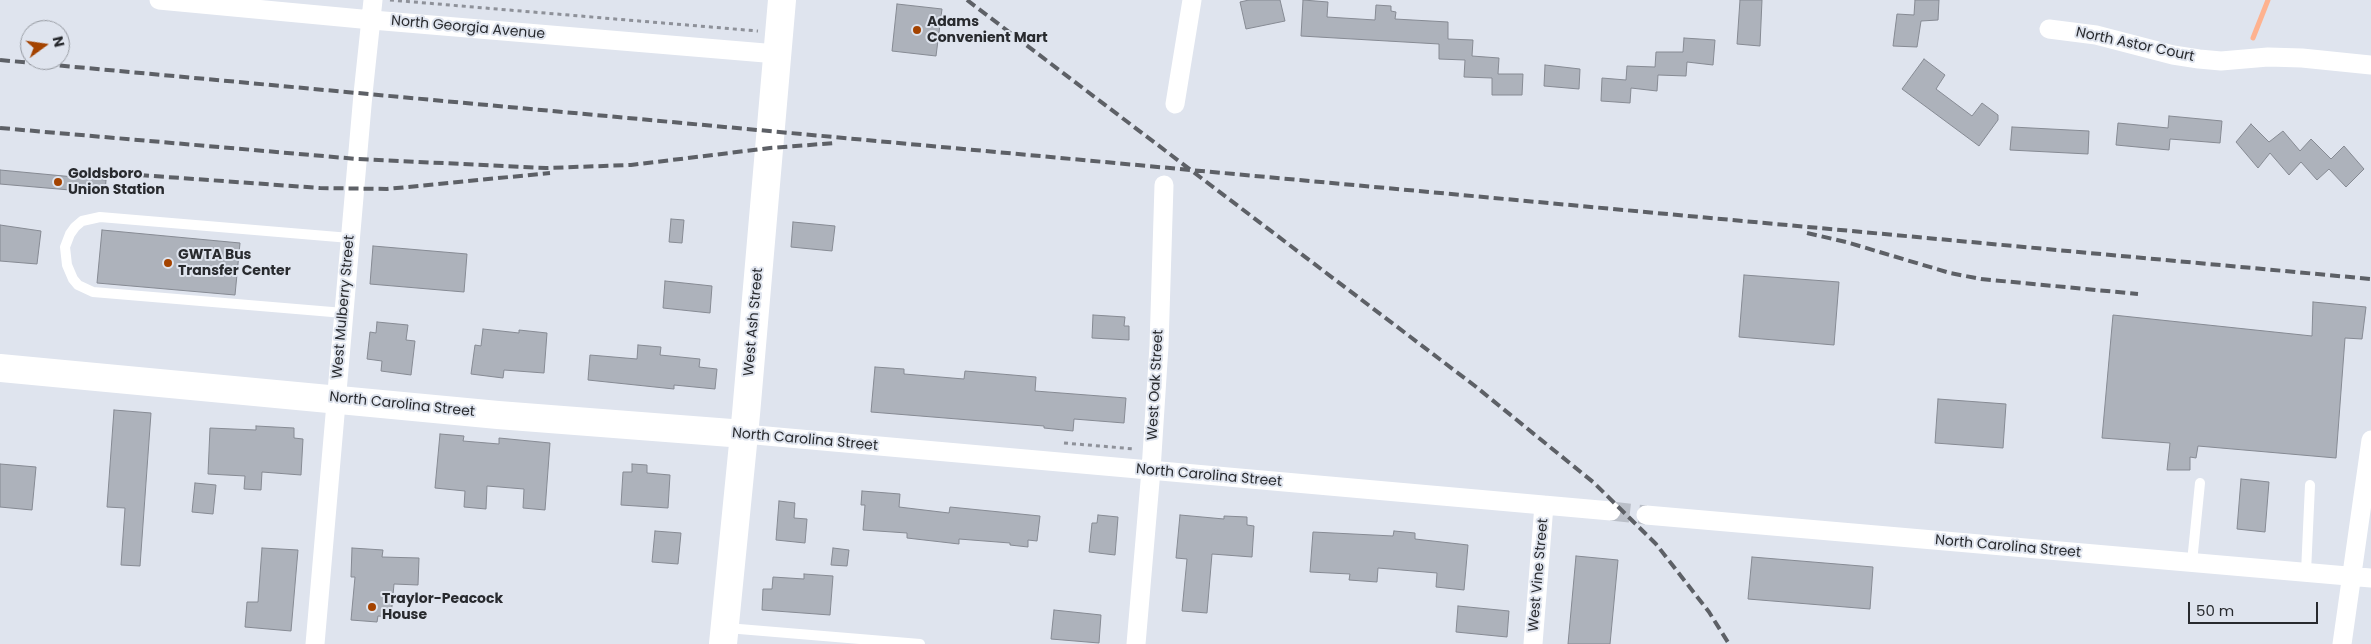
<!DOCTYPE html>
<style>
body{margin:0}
#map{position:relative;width:2371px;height:644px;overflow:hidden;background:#dfe4ee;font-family:Poppins,sans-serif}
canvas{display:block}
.north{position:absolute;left:20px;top:20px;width:50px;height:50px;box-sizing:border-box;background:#dfe4ee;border:1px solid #969aa1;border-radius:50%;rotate:76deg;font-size:14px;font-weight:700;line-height:20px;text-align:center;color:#282a2e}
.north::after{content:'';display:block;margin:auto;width:18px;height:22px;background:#a44300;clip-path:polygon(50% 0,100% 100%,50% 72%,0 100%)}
.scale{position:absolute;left:2188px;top:602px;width:130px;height:22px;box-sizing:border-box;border:2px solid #282a2e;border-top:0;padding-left:6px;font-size:15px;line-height:18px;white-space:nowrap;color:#282a2e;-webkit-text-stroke:4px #dfe4ee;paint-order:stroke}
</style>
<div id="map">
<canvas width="2371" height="644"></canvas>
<div class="north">N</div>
<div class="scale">50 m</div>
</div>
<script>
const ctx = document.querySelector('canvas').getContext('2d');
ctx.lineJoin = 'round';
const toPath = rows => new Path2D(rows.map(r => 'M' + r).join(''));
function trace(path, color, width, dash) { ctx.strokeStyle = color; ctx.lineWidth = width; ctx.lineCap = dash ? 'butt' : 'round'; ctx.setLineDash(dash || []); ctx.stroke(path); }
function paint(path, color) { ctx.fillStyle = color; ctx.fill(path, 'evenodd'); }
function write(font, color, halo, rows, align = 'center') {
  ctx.font = font + ' Poppins,sans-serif'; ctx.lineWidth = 4; ctx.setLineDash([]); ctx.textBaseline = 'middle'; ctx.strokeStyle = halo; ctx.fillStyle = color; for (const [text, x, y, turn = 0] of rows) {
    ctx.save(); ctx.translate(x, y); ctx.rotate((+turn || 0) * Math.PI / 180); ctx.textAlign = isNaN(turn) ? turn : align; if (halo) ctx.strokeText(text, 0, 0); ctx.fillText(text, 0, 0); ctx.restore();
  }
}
trace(toPath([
 [2253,38,2268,0]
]), '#feb28f', 5);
const building = toPath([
 [1249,0,1280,0,1285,21,1246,29,1240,2,1249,0],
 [1303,0,1328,2,1327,17,1375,20,1376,5,1391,6,1391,11,1396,12,1395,19,1448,22,1448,39,1473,40,1472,56,1499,58,1498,74,1523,74,1522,95,1492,95,1492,78,1464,77,1465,60,1439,59,1439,44,1301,36,1303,0],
 [1740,0,1762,0,1760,46,1737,44,1740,0],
 [1915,0,1939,0,1938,20,1921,21,1917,47,1893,46,1897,14,1914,15,1915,0],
 [897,4,942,9,936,56,892,51,897,4],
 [1684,38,1715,40,1713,65,1687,62,1686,76,1658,75,1657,91,1631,88,1630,103,1601,101,1602,78,1626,80,1627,66,1655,67,1656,52,1683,52,1684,38],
 [1924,59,1945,75,1936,89,1972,116,1982,103,1998,115,1998,120,1979,146,1902,89,1924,59],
 [1545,65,1580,69,1579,89,1544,86,1545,65],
 [2169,116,2222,121,2220,143,2170,139,2169,150,2116,145,2118,123,2168,128,2169,116],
 [2251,124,2269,142,2283,131,2300,151,2311,139,2331,159,2344,146,2364,169,2346,187,2329,169,2317,180,2301,162,2289,175,2270,153,2258,168,2236,142,2251,124],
 [2012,127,2089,131,2088,154,2010,150,2012,127],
 [0,170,106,180,105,193,0,184,0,170],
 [671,219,684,220,682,243,669,242,671,219],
 [793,222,835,226,832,251,791,247,793,222],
 [0,225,41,231,37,264,0,261,0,225],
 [102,230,240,243,235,295,97,283,102,230],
 [373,246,467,254,464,292,370,284,373,246],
 [1744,275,1839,282,1834,345,1739,337,1744,275],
 [665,281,712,286,710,313,663,308,665,281],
 [2313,302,2366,307,2362,339,2345,338,2336,458,2198,446,2196,458,2190,457,2190,470,2167,470,2170,443,2102,438,2113,315,2312,336,2313,302],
 [1093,315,1125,317,1124,326,1129,326,1129,340,1092,338,1093,315],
 [377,322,408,325,406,340,415,341,411,375,381,371,382,361,367,359,370,332,376,333,377,322],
 [483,329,519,333,519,330,547,333,544,373,504,370,503,378,471,374,475,345,481,346,483,329],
 [638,345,661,347,660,355,700,359,699,367,717,369,715,389,674,385,674,389,588,380,590,355,637,359,638,345],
 [875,367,904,369,904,374,964,379,965,371,1036,377,1035,391,1126,398,1124,423,1074,419,1073,431,1044,428,1044,426,871,412,875,367],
 [1938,399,2006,404,2003,448,1935,443,1938,399],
 [114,410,151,413,140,566,121,565,125,508,107,507,114,410],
 [256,426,294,428,294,438,303,439,301,475,262,472,261,490,244,489,245,476,208,474,210,428,256,430,256,426],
 [440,434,464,436,463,441,499,444,499,438,550,443,545,510,523,508,524,489,487,486,486,509,464,507,465,491,435,488,440,434],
 [0,464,36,467,32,510,0,507,0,464],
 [632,464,647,465,647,473,670,475,668,508,621,505,623,472,632,472,632,464],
 [2241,479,2269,482,2265,532,2237,529,2241,479],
 [195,483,216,485,213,514,192,512,195,483],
 [862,491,900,494,899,507,949,513,950,507,1040,516,1037,541,1028,540,1028,547,1010,545,1010,543,959,539,959,544,907,538,907,533,863,530,865,505,861,505,862,491],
 [779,501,795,503,794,518,807,519,805,543,776,540,779,501],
 [1098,515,1118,517,1115,555,1089,552,1092,523,1097,523,1098,515],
 [1180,515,1224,519,1224,516,1247,517,1247,525,1254,526,1252,557,1212,554,1207,613,1182,611,1187,559,1176,558,1180,515],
 [655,531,681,533,678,564,652,562,655,531],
 [1394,531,1415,533,1415,539,1468,545,1464,590,1436,587,1437,573,1378,568,1377,582,1349,580,1350,574,1310,572,1313,532,1393,536,1394,531],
 [262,548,298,550,291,631,245,627,247,602,258,602,262,548],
 [352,548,383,550,382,557,419,558,418,585,394,584,391,617,378,616,377,622,351,620,355,577,351,577,352,548],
 [833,548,849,550,847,566,831,565,833,548],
 [1576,556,1618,560,1610,644,1568,644,1576,556],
 [1752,557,1873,567,1870,609,1748,599,1752,557],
 [804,574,833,576,830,615,762,610,763,589,772,589,773,577,804,579,804,574],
 [1458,606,1509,611,1507,637,1456,632,1458,606],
 [1054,610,1101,615,1099,643,1051,639,1054,610]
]);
paint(building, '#adb2bb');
trace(building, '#868a93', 1);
trace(toPath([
 [1611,511,1646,515]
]), '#babfc8', 19, [19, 9]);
trace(toPath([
 [390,0,758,31],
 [1064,443,1135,449]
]), '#8e9199', 3, [4, 4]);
trace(toPath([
 [344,313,93,292,78,285,73,279,67,265,65,247,70,234,75,227,82,221,100,217,350,238],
 [2192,562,2200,483],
 [2306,572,2310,485],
 [727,628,920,644]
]), '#fff', 10);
trace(toPath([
 [159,0,372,20,777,54],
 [2049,29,2096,35,2173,55,2199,59,2221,61,2268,57,2302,58,2371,65],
 [1175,104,1192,0],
 [744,434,1611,511],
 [1646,515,2371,578],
 [315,644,363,94,373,0],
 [1136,644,1151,470,1159,346,1164,185],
 [1533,644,1544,505],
 [2342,644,2371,440]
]), '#fff', 19);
trace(toPath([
 [0,368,498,415,744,434],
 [723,644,746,414,782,0]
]), '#fff', 28);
trace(toPath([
 [967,0,1475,386,1593,482,1656,544,1709,612,1729,644],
 [0,60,2371,279],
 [0,128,357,159,546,168,631,165,770,148,835,143],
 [139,175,320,188,387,189,550,173],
 [1807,233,1846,242,1950,273,1981,279,2138,294]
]), '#5d6066', 4, [10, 5]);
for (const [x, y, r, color] of [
 [917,30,5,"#a44300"],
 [58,182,5,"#a44300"],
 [168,263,5,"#a44300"],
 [372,607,5,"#a44300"]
]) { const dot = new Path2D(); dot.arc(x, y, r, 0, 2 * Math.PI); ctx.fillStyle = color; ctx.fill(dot); trace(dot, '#dfe4ee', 2); }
write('bold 14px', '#282a2e', '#dfe4ee', [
 ["Adams",927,22],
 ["Convenient Mart",927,38],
 ["Goldsboro",68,174],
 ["Union Station",68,190],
 ["GWTA Bus",178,255],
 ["Transfer Center",178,271],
 ["Traylor-Peacock",382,599],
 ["House",382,615]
], 'left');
write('14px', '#282a2e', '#dfe4ee', [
 ["North Georgia Avenue",468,28,5],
 ["North Astor Court",2135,45,12],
 ["West Mulberry Street",344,307,-85],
 ["West Ash Street",754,322,-85],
 ["West Oak Street",1156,385,-87],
 ["North Carolina Street",402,405,6],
 ["North Carolina Street",805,440,5],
 ["North Carolina Street",1209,476,5],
 ["North Carolina Street",2008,547,5],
 ["West Vine Street",1539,575,-85]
]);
</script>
